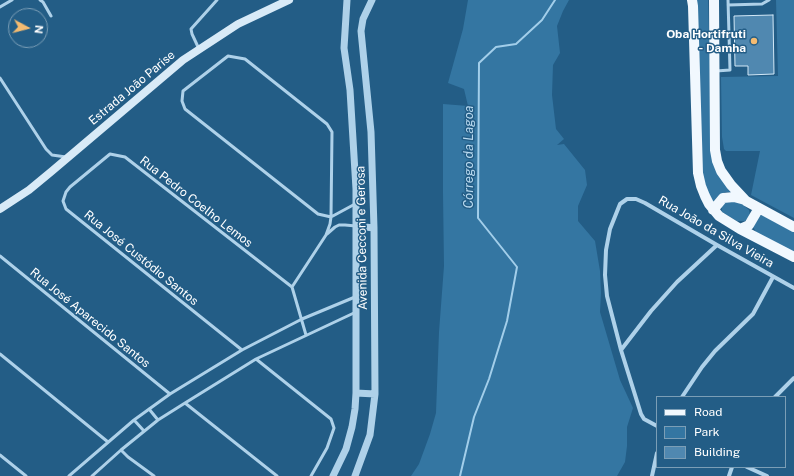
<!DOCTYPE html>
<meta charset="utf-8">
<style>
body{margin:0}
#map{position:relative;width:794px;height:476px;overflow:hidden;background:#235d86;font-family:"Public Sans",sans-serif}
canvas{display:block}
.legend{position:absolute;left:656px;top:396px;width:130px;height:72px;box-sizing:border-box;background:#235d86;border:1px solid #7b9eb6;margin:0;padding:5px 7px;list-style:none;font-size:12px;color:#fff}
.legend li{display:flex;align-items:center;gap:8px;height:20px}
.legend b{width:20px;border:1px solid #7b9eb6}
.north{position:absolute;left:8px;top:8px;width:40px;height:40px;box-sizing:border-box;background:#235d86;border:1px solid #7b9eb6;border-radius:50%;rotate:97deg;font-size:11px;font-weight:700;line-height:16px;text-align:center;color:#fff}
.north::after{content:'';display:block;margin:auto;width:14px;height:18px;background:#f4bb71;clip-path:polygon(50% 0,100% 100%,50% 72%,0 100%)}
</style>
<div id="map">
<canvas width="794" height="476"></canvas>
<ul class="legend">
<li><b style="height:5px;background:#f1f8fe"></b>Road</li>
<li><b style="height:11px;background:#3476a2"></b>Park</li>
<li><b style="height:11px;background:#5088b0"></b>Building</li>
</ul>
<div class="north">N</div>
</div>
<script>
const ctx = document.querySelector('canvas').getContext('2d');
ctx.lineJoin = 'round';
function paint(path, color) { ctx.fillStyle = color; ctx.fill(path, 'evenodd'); }
const toPath = rows => new Path2D(rows.map(r => 'M' + r).join(''));
function trace(path, color, width, dash) { ctx.strokeStyle = color; ctx.lineWidth = width; ctx.lineCap = dash ? 'butt' : 'round'; ctx.setLineDash(dash || []); ctx.stroke(path); }
function write(font, color, halo, rows, align = 'center') {
  ctx.font = font + ' "Public Sans",sans-serif'; ctx.lineWidth = 3; ctx.setLineDash([]); ctx.textBaseline = 'middle'; ctx.strokeStyle = halo; ctx.fillStyle = color; for (const [text, x, y, turn = 0] of rows) {
    ctx.save(); ctx.translate(x, y); ctx.rotate((+turn || 0) * Math.PI / 180); ctx.textAlign = isNaN(turn) ? turn : align; if (halo) ctx.strokeText(text, 0, 0); ctx.fillText(text, 0, 0); ctx.restore();
  }
}
paint(toPath([
 [468,0,569,0,563,11,557,26,560,53,553,65,552,95,556,129,564,139,557,145,564,144,585,170,587,185,578,206,578,221,595,241,600,271,601,293,600,312,620,380,633,408,627,427,627,446,625,462,617,476,411,476,419,464,430,434,436,413,439,332,444,266,443,193,443,104,468,106,464,89,448,83,463,29],
 [697,0,708,0,710,63,718,173,730,192,725,192,719,195,713,202,704,187,701,154],
 [776,0,794,0,794,218,751,195,760,151,726,151,724,149,722,137,721,77,778,76],
 [734,200,743,205,749,210,750,216,745,221,737,221,722,212,721,203],
 [762,215,794,232,794,253,756,232,753,227,759,216]
]), '#3476a2');
trace(toPath([
 [460,476,474,417,489,379,507,321,517,267,478,218,479,63,496,47,516,44,542,20,555,0]
]), '#a2ceea', 2);
const building = toPath([
 [773,15,774,74,748,75,748,66,735,66,734,16,773,15]
]);
paint(building, '#5088b0');
trace(building, '#d2e8f7', 1);
trace(toPath([
 [40,0,43,2,51,16],
 [728,5,762,4,769,0],
 [0,7,12,0],
 [199,49,192,34,191,29,217,0],
 [716,71,730,70,728,0],
 [0,78,46,149,52,155,66,157],
 [327,234,335,227,339,225,345,225,356,226],
 [0,256,170,394],
 [306,335,292,287,326,235,330,224,331,217,332,132,327,124,245,59,228,56,183,91,182,101,185,109,318,214,331,217,355,204],
 [242,350,66,209,63,201,66,192,70,187,110,154,125,157,292,287],
 [0,354,108,442],
 [256,359,331,419,334,428,327,448,311,476],
 [185,403,277,476],
 [149,409,158,420],
 [134,420,144,431],
 [121,450,128,457,154,476],
 [0,455,26,476],
 [69,476,134,420,170,394,242,350,302,319,355,297],
 [92,476,121,450,158,420,185,403,256,359,356,312]
]), '#aed1e9', 3);
trace(toPath([
 [621,350,651,311,677,282,717,245],
 [682,397,702,367,715,351,753,314,773,277],
 [775,397,794,378],
 [657,426,644,419,641,414,621,350,607,296,605,275,606,250,610,229,620,204,627,199,636,199,645,203,717,245,794,288],
 [747,467,767,476],
 [652,476,657,453],
 [729,476,732,467]
]), '#aed1e9', 4);
trace(toPath([
 [356,226,374,228],
 [356,393,375,394],
 [333,476,346,449,352,427,355,409,356,393,356,189,350,90,344,48,347,0],
 [355,476,370,435,375,394,374,228,371,132,361,31,363,19,372,0]
]), '#aed1e9', 7);
trace(toPath([
 [0,209,29,190,52,171,183,60,238,24,289,0]
]), '#d8eaf7', 8);
trace(toPath([
 [692,0,693,6,698,173,701,186,705,196,709,204,719,216,740,229,794,257],
 [714,0,715,150,717,161,721,171,731,185,746,201,794,227],
 [713,210,723,198,734,197,745,200],
 [740,229,749,225,759,208]
]), '#f1f8fe', 10);
for (const [x, y, r, color] of [
 [754,41,4,"#f4bb71"]
]) { const dot = new Path2D(); dot.arc(x, y, r, 0, 2 * Math.PI); ctx.fillStyle = color; ctx.fill(dot); trace(dot, '#235d86', 1.5); }
write('bold 12px', '#fff', '#235d86', [
 ["Oba Hortifruti",746,34],
 ["- Damha",746,48]
], 'right');
write('12px', '#fff', '#235d86', [
 ["Estrada João Parise",132,88,-40],
 ["Rua Pedro Coelho Lemos",196,202,38],
 ["Rua João da Silva Vieira",716,232,30],
 ["Avenida Cecconi e Gerosa",362,238,-91],
 ["Rua José Custódio Santos",141,258,39],
 ["Rua José Aparecido Santos",90,318,39]
]);
write('italic 13px', '#b9daf0', '#235d86', [
 ["Córrego da Lagoa",469,157,-90]
]);
</script>
